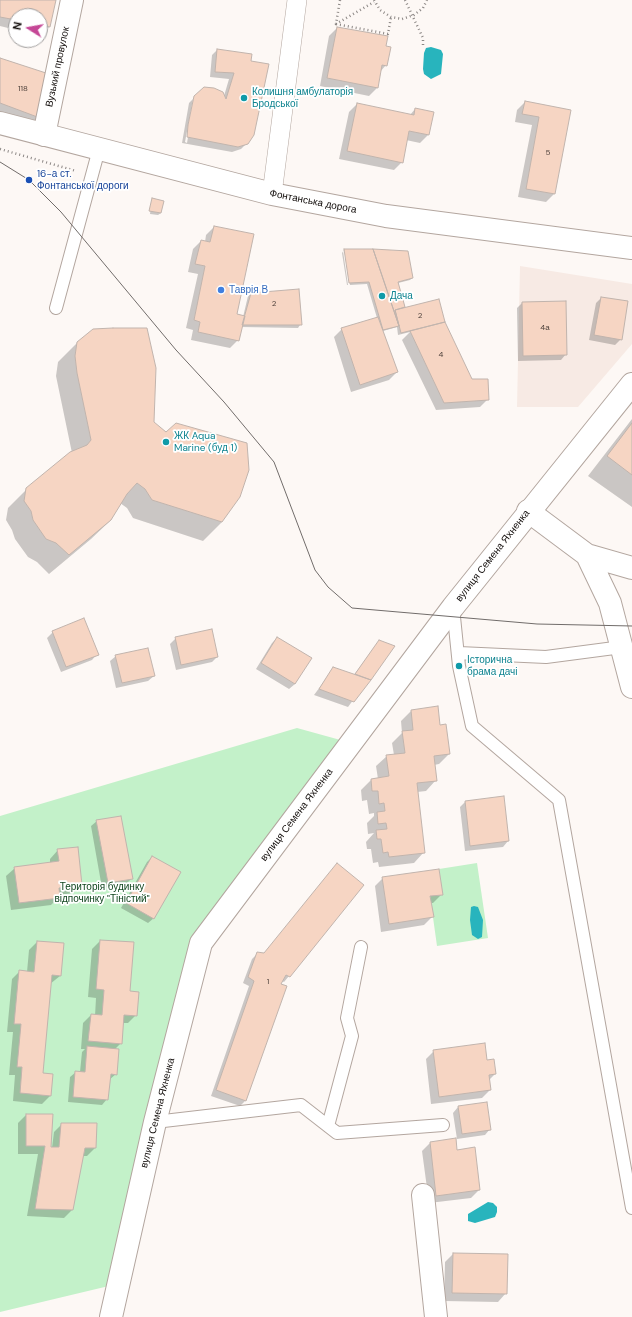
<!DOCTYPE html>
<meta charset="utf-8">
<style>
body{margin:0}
#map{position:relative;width:632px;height:1317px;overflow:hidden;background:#fdf8f5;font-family:"DM Sans",sans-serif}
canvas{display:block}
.north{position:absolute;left:8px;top:8px;width:40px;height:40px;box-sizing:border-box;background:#fff;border:1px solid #a09e9d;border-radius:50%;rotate:281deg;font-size:11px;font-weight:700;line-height:16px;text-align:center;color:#110c0a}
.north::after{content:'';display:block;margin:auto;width:14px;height:18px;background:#c54796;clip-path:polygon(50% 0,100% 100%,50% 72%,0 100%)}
</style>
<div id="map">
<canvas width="632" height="1317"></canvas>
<div class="north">N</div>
</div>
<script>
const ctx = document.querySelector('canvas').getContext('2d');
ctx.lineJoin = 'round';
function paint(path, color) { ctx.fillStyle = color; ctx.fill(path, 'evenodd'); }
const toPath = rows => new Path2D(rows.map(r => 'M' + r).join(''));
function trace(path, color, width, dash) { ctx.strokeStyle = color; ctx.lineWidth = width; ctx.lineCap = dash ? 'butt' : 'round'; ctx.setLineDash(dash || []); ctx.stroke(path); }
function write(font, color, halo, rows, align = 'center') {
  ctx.font = font + ' "DM Sans",sans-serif'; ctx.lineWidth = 3.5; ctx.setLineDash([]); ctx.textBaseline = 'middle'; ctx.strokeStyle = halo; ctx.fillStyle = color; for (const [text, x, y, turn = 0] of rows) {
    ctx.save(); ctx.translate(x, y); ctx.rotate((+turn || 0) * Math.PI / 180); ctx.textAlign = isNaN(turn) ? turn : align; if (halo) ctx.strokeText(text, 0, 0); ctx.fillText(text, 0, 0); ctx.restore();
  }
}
paint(toPath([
 [520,266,632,284,632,344,578,407,517,407]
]), '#f7eae4');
paint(toPath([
 [297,728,344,741,193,939,113,1285,0,1312,0,816],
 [477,863,488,938,437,946,430,896,442,895,439,869]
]), '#c3f1c9');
paint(toPath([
 [431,47,441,50,443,54,441,74,431,79,424,74,423,69,424,53,426,48],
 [474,906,478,907,483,920,482,937,478,939,472,935,470,920,471,907],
 [488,1202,493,1203,497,1207,497,1212,495,1217,475,1223,468,1221,468,1214]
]), '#28b4bd');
paint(toPath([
 [0,0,55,0,49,27,40,35,40,16,16,16,16,30,0,26],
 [337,28,386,65,380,72,377,88,369,96,320,86,329,36],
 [217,50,251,54,247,143,241,149,232,152,182,143,189,103,193,99,185,142,187,143,195,97,224,96,229,79,210,77,212,55],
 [0,59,39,117,31,125,0,114],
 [525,102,570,110,554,194,546,202,518,197,532,125,515,122,517,110],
 [357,104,410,115,415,109,428,135,420,143,406,140,402,162,394,170,339,159,349,112],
 [152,199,163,201,161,213,158,215,150,214],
 [214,227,236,315,243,317,248,296,251,294,298,290,300,325,298,328,241,327,238,340,230,348,191,340,193,330,186,328,198,274,188,272,193,249,201,241,205,242,206,235],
 [344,250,412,278,410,280,398,283,405,308,438,300,444,322,471,380,488,399,480,407,436,410,402,340,410,332,398,335,397,327,383,331,397,372,389,380,351,392,334,337,342,329,377,318,367,284,350,285,345,251,343,251,348,285,347,285,342,253],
 [601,298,621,339,615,345,589,340,596,303],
 [522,303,566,354,561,360,518,361,517,308],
 [77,343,153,422,222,522,203,541,133,518,127,508,120,503,111,520,91,539,49,574,37,562,28,557,15,539,12,530,6,520,8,508,27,489,72,453,56,376,58,362],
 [632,419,632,507,588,476],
 [53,632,97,654,92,660,61,672,47,638],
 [176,638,217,657,212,662,176,670,170,644],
 [277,638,310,658,295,684,289,689,256,669,272,643],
 [379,641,393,646,348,707,314,695,334,668,354,675],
 [116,656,154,676,148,681,116,688,110,661],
 [411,711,440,726,449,754,439,764,434,765,436,780,426,791,417,792,424,852,414,863,379,867,378,862,373,863,371,849,367,849,366,842,374,833,368,834,367,823,374,816,374,813,369,814,367,800,362,801,361,790,371,780,378,779,376,766,387,756,394,755,392,743,402,733,401,721],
 [503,797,508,841,503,847,465,851,460,807,465,802],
 [97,821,132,878,126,884,102,888,91,826],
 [58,850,81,885,73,893,59,895,59,897,51,905,11,910,6,876,15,868,50,863,50,859],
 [152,857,154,918,148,923,121,908,147,862],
 [383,878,441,895,433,903,430,903,432,917,424,925,381,932,375,886],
 [100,941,129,992,136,1015,128,1023,123,1023,121,1043,114,1050,116,1074,109,1080,107,1099,102,1105,68,1102,70,1077,76,1072,80,1072,82,1052,85,1049,81,1049,83,1023,91,1015,95,1016,96,998,88,997,92,949],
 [37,942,60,976,50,984,42,1074,52,1075,50,1096,42,1104,13,1101,15,1075,9,1075,13,1032,7,1032,12,979,20,971,27,972,29,950],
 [258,953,289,976,284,982,282,981,245,1101,240,1106,211,1096,249,986,243,983,252,959],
 [434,1051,487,1061,495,1074,489,1080,490,1090,482,1098,431,1104,426,1059],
 [458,1107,490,1129,485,1135,457,1139,453,1113],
 [26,1115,50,1148,52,1148,54,1132,62,1124,95,1148,87,1156,82,1156,72,1210,64,1218,27,1216,38,1154,18,1154,18,1123],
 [430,1143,456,1151,479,1190,471,1198,429,1203,422,1151],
 [453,1254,506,1293,498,1302,444,1301,445,1262]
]), '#0003');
const building = toPath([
 [0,0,56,0,50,27,40,25,40,16,16,16,16,20,0,17,0,0],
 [337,27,388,36,386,46,391,47,387,66,382,65,378,88,327,78,337,27],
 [217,49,252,54,251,61,269,64,254,135,248,144,238,147,187,137,188,125,194,96,204,87,214,88,223,92,226,99,234,73,215,72,217,49],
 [0,58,49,74,40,118,0,103,0,58],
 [525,101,571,110,555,194,526,189,539,117,522,114,525,101],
 [357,103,414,115,415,108,434,112,429,135,409,131,403,163,347,151,357,103],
 [152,198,164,201,161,213,149,211,152,198],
 [214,226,254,234,237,314,245,316,239,341,198,332,200,322,194,320,205,266,195,264,201,240,210,242,214,226],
 [344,249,373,249,399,326,383,330,369,282,349,283,344,249],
 [373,249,408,251,413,278,398,282,405,307,395,310,399,326,373,249],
 [299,289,302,325,242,325,251,293,299,289],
 [601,297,628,301,622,340,594,335,601,297],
 [439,299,445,322,401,333,395,310,439,299],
 [566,301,567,355,523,356,522,302,566,301],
 [378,317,398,372,360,385,341,328,378,317],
 [445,322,472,379,488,379,489,400,444,403,410,331,445,322],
 [113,328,147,328,156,368,154,422,166,432,176,423,247,443,249,470,240,497,222,522,152,500,145,489,137,483,127,494,111,520,69,555,56,543,46,539,33,520,31,511,24,501,26,488,70,452,87,445,91,440,77,373,75,356,77,342,93,329,113,328],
 [632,423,632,475,607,456,632,423],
 [84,618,99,655,66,667,52,631,84,618],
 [212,629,218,657,181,665,175,637,212,629],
 [277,637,312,658,295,684,261,663,277,637],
 [379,640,395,646,371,680,355,674,379,640],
 [148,648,155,676,122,683,115,655,148,648],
 [333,667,371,680,354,702,319,689,333,667],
 [438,706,440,725,446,724,450,754,434,756,437,781,417,783,425,853,389,857,388,852,383,853,381,839,377,839,376,830,387,829,386,823,378,824,377,812,385,811,384,803,379,804,378,791,372,791,371,779,389,776,386,755,405,753,402,731,413,730,411,710,438,706],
 [504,796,509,841,470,846,465,801,504,796],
 [121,816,133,879,108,883,96,820,121,816],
 [78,847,82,885,59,888,60,898,19,903,14,867,59,861,57,849,78,847],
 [152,856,181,872,154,919,126,903,152,856],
 [337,863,364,885,290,977,286,975,281,984,287,986,246,1101,216,1090,254,981,248,977,257,952,264,953,337,863],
 [439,869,443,895,430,896,434,917,389,924,382,877,439,869],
 [100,940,134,942,130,991,139,992,137,1016,124,1015,122,1044,88,1041,91,1014,102,1015,104,990,96,989,100,940],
 [37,941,64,943,61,976,52,975,43,1073,53,1074,51,1096,20,1093,22,1067,17,1067,21,1024,14,1024,19,970,34,972,37,941],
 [485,1043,487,1060,494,1059,496,1074,489,1075,491,1090,439,1097,433,1050,485,1043],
 [87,1046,119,1049,117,1075,111,1074,108,1100,73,1097,75,1071,85,1072,87,1046],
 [487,1102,491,1130,462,1134,458,1106,487,1102],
 [26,1114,53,1114,51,1147,59,1147,61,1123,97,1123,96,1148,85,1148,73,1210,35,1209,45,1146,26,1146,26,1114],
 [456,1138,457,1150,475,1147,480,1190,436,1196,430,1142,456,1138],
 [453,1253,508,1254,507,1294,452,1293,453,1253]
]);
paint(building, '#f6d5c3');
trace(building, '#c1b4ad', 1);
const service = toPath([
 [56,308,99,149],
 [453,607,459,666,472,726,559,800,632,1208],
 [459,653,546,657,622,647],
 [155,1122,301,1105,337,1133,443,1125],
 [328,1126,352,1036,347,1018,361,947]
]);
const pedestrian = toPath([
 [272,194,297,0]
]);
const minor = toPath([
 [44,135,72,0],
 [528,511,587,555,632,568],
 [587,555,610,603,632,687],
 [423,1195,436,1317]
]);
const tertiary = toPath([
 [0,123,272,194,386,216,632,248],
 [111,1317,155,1122,201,943,453,607,632,384]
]);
trace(service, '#b3a69f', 14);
trace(pedestrian, '#b3a69f', 20);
trace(minor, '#b3a69f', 24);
trace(tertiary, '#b3a69f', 24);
trace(toPath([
 [340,0,336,24,374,2],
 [374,0,380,10,391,17,402,19,414,15,423,8,427,0],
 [405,0,423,38,423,46],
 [336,24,388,34,391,17],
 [0,149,76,171]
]), '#8c8785', 2.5, [1, 3]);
trace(service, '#fff', 12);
trace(pedestrian, '#fff', 19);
trace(minor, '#fff', 22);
trace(tertiary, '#fff', 22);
trace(toPath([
 [0,162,29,180,61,212,176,350,224,402,274,462,315,570,328,587,352,608,537,624,632,626]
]), '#716c6a', 1);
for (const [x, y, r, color] of [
 [244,98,4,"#0f9aa8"],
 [29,180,4,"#1a4fb4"],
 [221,290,4,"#3f7fe0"],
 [382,296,4,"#0f9aa8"],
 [166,442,4,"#0f9aa8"],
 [459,666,4,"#0f9aa8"]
]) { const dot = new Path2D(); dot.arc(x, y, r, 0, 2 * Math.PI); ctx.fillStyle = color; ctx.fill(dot); trace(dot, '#fff', 1.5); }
write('8px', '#4a3e38', null, [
 ["118",23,89],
 ["5",548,153],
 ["2",274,304],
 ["2",420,316],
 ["4а",545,328],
 ["4",441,355],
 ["1",268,982]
]);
write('10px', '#110c0a', '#fff', [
 ["Вузький провулок",58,67,-78],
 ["Фонтанська дорога",313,202,11],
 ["вулиця Семена Яхненка",493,556,-52],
 ["вулиця Семена Яхненка",297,815,-53],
 ["вулиця Семена Яхненка",158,1113,-76]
]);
write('10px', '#0d838f', '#fff', [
 ["Колишня амбулаторія",252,92],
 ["Бродської",252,104],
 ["Дача",390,296],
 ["ЖК Aqua",174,436],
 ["Marine (буд 1)",174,448],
 ["Історична",467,660],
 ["брама дачі",467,672]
], 'left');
write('10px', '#164399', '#fff', [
 ["16-а ст.",37,174],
 ["Фонтанської дороги",37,186]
], 'left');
write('10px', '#366cbe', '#fff', [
 ["Таврія В",229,290]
], 'left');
write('10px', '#10451e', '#fff', [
 ["Територія будинку",102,887],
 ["відпочинку \"Тіністий\"",102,899]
]);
</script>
